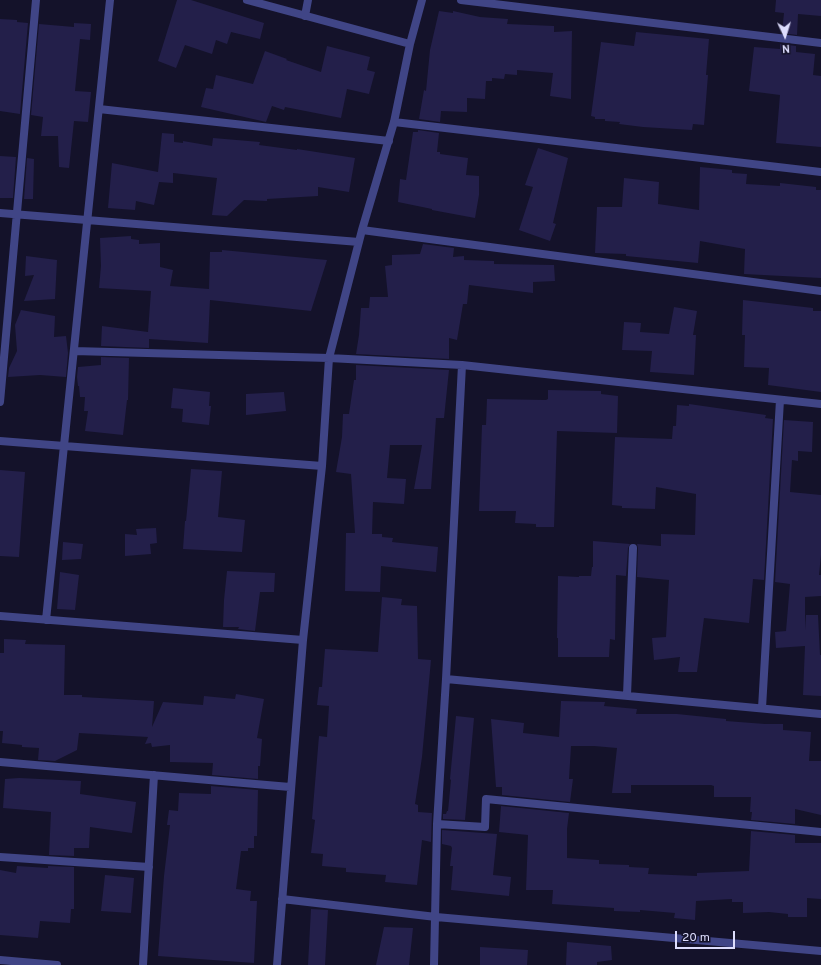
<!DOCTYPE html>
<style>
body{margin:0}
#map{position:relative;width:821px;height:965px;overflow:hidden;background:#14122a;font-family:Overpass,sans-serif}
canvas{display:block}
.north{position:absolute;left:765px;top:16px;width:40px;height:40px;-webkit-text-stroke:3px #14122a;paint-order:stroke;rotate:176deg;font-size:11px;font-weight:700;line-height:16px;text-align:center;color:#ddddfd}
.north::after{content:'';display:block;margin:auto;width:14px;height:18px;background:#ddddfd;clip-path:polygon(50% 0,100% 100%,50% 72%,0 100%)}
.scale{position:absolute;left:675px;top:931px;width:60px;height:18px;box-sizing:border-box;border:2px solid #ddddfd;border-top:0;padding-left:5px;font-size:12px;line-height:14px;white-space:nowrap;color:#ddddfd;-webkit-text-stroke:3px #14122a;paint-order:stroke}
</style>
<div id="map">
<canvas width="821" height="965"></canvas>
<div class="north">N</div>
<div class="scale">20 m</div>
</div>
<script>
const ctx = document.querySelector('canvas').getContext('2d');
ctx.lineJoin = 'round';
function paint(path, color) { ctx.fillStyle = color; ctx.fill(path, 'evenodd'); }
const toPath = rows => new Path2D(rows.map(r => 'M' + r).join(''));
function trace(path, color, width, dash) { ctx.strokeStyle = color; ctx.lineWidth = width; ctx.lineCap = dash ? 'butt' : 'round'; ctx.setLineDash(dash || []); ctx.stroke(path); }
paint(toPath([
 [177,0,191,0,264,23,260,39,231,32,227,44,216,40,212,54,185,45,176,68,158,61],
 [776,0,821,0,821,16,798,14,797,35,782,33,784,13,775,12],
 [439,11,453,13,453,11,480,17,508,19,507,24,554,26,554,32,572,31,571,99,550,96,553,73,517,70,517,75,505,74,504,79,492,78,492,81,486,81,485,99,467,98,467,112,441,111,440,122,419,119,424,90,426,91,430,50],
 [0,19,17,20,17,22,28,23,20,114,0,111],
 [74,23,91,24,90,40,80,39,75,91,91,92,88,122,74,121,69,168,59,167,58,136,41,136,43,117,31,115,39,24,74,27],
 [636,32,709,39,706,75,708,75,704,125,693,124,692,130,643,127,619,124,620,122,605,121,605,119,595,119,595,117,591,116,601,42,634,46],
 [780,44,796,46,796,52,815,54,813,75,821,76,821,147,776,143,780,95,749,91,754,47,780,49],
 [327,46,370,57,367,70,375,72,369,94,347,89,341,118,285,107,284,110,272,106,266,122,201,107,206,88,213,89,216,75,253,84,265,51,287,59,286,60,321,72],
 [418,130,439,133,437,152,440,152,440,154,468,158,466,175,479,176,479,195,475,218,432,210,432,209,398,202,400,179,406,180,413,132,418,132],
 [162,133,174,134,174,142,183,143,183,141,212,146,213,138,260,142,259,145,297,150,297,149,355,158,349,192,318,187,318,196,267,199,267,201,244,200,227,216,212,215,217,178,173,173,173,183,159,182,154,205,136,201,135,210,108,208,112,163,158,172],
 [538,148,568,158,553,223,556,224,550,241,519,230,533,187,525,185],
 [0,156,16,157,13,198,0,198],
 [27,158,34,159,33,199,24,199],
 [700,167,732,170,732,173,747,174,746,184,780,186,780,183,816,187,816,190,821,190,821,278,744,274,745,249,700,241,698,263,626,256,626,254,595,253,597,207,622,207,624,178,659,182,658,204,699,210],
 [131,236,131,239,139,240,139,244,160,243,160,267,173,270,170,286,209,289,210,252,222,252,222,250,327,260,311,311,210,300,208,343,149,339,149,348,101,346,102,326,148,332,151,291,99,288,101,266,100,238],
 [423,244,454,248,453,257,464,256,464,260,494,261,494,264,554,265,555,281,533,282,533,293,469,285,467,304,463,304,457,340,449,338,449,359,356,354,359,335,361,308,369,308,370,297,388,297,385,266,392,265,392,255,420,254],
 [26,256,57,260,55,299,24,301,34,275,25,276],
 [743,300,813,308,813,311,821,311,821,392,768,385,769,368,744,367,745,335,742,335],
 [674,307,697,311,693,335,696,335,694,375,650,372,652,351,622,350,624,322,641,323,640,332,669,334],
 [21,310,55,316,54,337,66,336,68,353,66,377,40,375,8,377,9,368,17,351,15,325],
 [101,357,129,358,128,400,127,400,123,435,85,431,88,411,84,411,85,397,80,397,79,386,78,386,77,377,78,367,101,365],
 [356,365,449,370,444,418,436,418,431,489,414,489,422,445,390,445,387,478,406,479,404,504,373,502,372,534,382,534,382,537,393,538,392,542,438,547,436,572,381,566,380,592,345,591,346,533,355,533,351,474,336,472,342,437,343,414,349,414,354,380,356,380],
 [173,388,210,392,209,406,211,406,209,425,182,422,183,409,171,408],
 [548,390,601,391,601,394,618,396,617,433,557,431,554,527,536,527,536,524,515,523,516,511,479,511,482,425,486,425,487,399,546,400,548,399],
 [284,392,286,411,246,415,246,394],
 [689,404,766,415,765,418,773,419,764,580,753,579,749,623,704,618,697,672,678,672,680,657,654,660,652,638,666,637,669,580,637,577,638,548,637,544,661,546,661,534,695,535,696,494,656,487,655,509,622,508,622,506,612,505,615,437,672,439,673,426,676,426,677,405,689,406],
 [784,420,813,422,812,452,798,451,798,461,792,460,790,492,821,495,821,555,819,575,821,575,821,596,805,597,805,630,806,615,818,615,820,655,821,655,821,696,803,695,805,646,776,648,775,632,786,631,790,584,775,582],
 [191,469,222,471,218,517,245,520,242,552,183,549,185,521,186,521],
 [0,470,25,472,19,557,0,556],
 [156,528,157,543,150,544,151,554,125,556,125,534,137,535,136,529],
 [593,541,630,544,628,548,626,576,616,575,615,640,610,639,609,657,558,657,558,638,557,638,558,576,579,577,579,576,591,576,592,567,593,567],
 [63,542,83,544,81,559,62,560],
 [227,571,275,573,274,592,260,592,255,631,238,629,239,627,223,627,224,600],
 [60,572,79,575,75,610,57,609],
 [382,597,402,599,401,605,417,606,418,659,431,660,422,757,415,804,418,805,418,812,432,813,431,842,422,840,417,885,385,882,386,875,346,872,346,868,322,866,323,854,311,853,315,820,312,819,319,736,327,737,329,706,317,705,319,687,322,687,325,649,378,652],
 [4,639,26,640,25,644,65,645,64,695,82,695,82,697,154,701,152,727,163,702,203,705,204,696,235,699,236,694,264,699,257,738,262,739,260,766,258,766,258,779,212,775,213,763,170,762,170,745,152,747,151,743,145,744,148,737,79,733,77,750,55,761,38,760,39,748,22,747,22,745,2,743,3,731,0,731,0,653,4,653],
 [561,701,605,702,604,706,637,709,636,714,677,714,726,719,726,721,765,724,783,724,783,730,811,732,809,761,821,761,821,815,795,809,795,824,751,820,752,812,750,812,751,797,714,797,714,786,711,785,631,785,631,793,612,793,617,748,594,746,571,746,569,779,573,779,570,802,502,795,502,787,496,787,491,719,524,723,523,733,559,737],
 [456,716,474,718,465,820,443,819,443,814,446,814,447,811,448,811,451,780,450,779],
 [19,778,81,781,80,794,136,802,132,833,90,827,89,848,74,848,74,856,49,855,51,812,3,808,5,779],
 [211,786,258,790,257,836,254,836,254,848,248,848,248,851,241,851,236,889,251,891,250,901,257,901,254,963,158,956,164,876,170,825,167,825,169,810,178,811,179,793,211,794],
 [501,806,569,813,567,829,567,858,599,860,599,864,629,865,629,867,649,868,648,874,697,876,697,873,749,871,751,831,795,835,795,843,821,843,821,899,807,898,807,917,788,917,788,914,769,912,743,913,743,902,732,902,732,899,696,901,695,920,674,918,675,913,640,910,640,912,614,911,614,908,552,904,553,890,526,890,528,835,499,832],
 [442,830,497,834,493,875,511,877,509,896,451,890,453,866,450,866,452,848,451,846,442,844],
 [17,866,48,868,48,866,74,867,74,909,71,909,70,923,40,921,38,938,0,935,0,870,16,873],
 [105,875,134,878,131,913,101,911],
 [311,909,328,910,325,965,308,965],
 [384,927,413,928,409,965,376,965],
 [567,942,611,946,612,960,597,962,597,965,566,965],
 [480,947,528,950,527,965,480,965]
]), '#231f4a');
trace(toPath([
 [247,0,410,44],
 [461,0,821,43],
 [305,16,308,0],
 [99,109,389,141],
 [394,122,821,172],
 [0,213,359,242],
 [362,230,821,291],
 [74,351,329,358,462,365,821,404],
 [0,402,36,0],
 [0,441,322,466],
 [0,616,303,640],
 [46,620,110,0],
 [446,679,821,714],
 [627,695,633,548],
 [762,708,780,400],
 [0,762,290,787],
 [437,824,485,827,486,799,821,832],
 [0,857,149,867],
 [282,899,436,917,821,951],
 [0,960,57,965],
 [143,965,154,775],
 [277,965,303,640,322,466,329,358,362,230,394,122,410,44,422,0],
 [434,965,437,824,446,679,462,365]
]), '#404586', 8);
</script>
